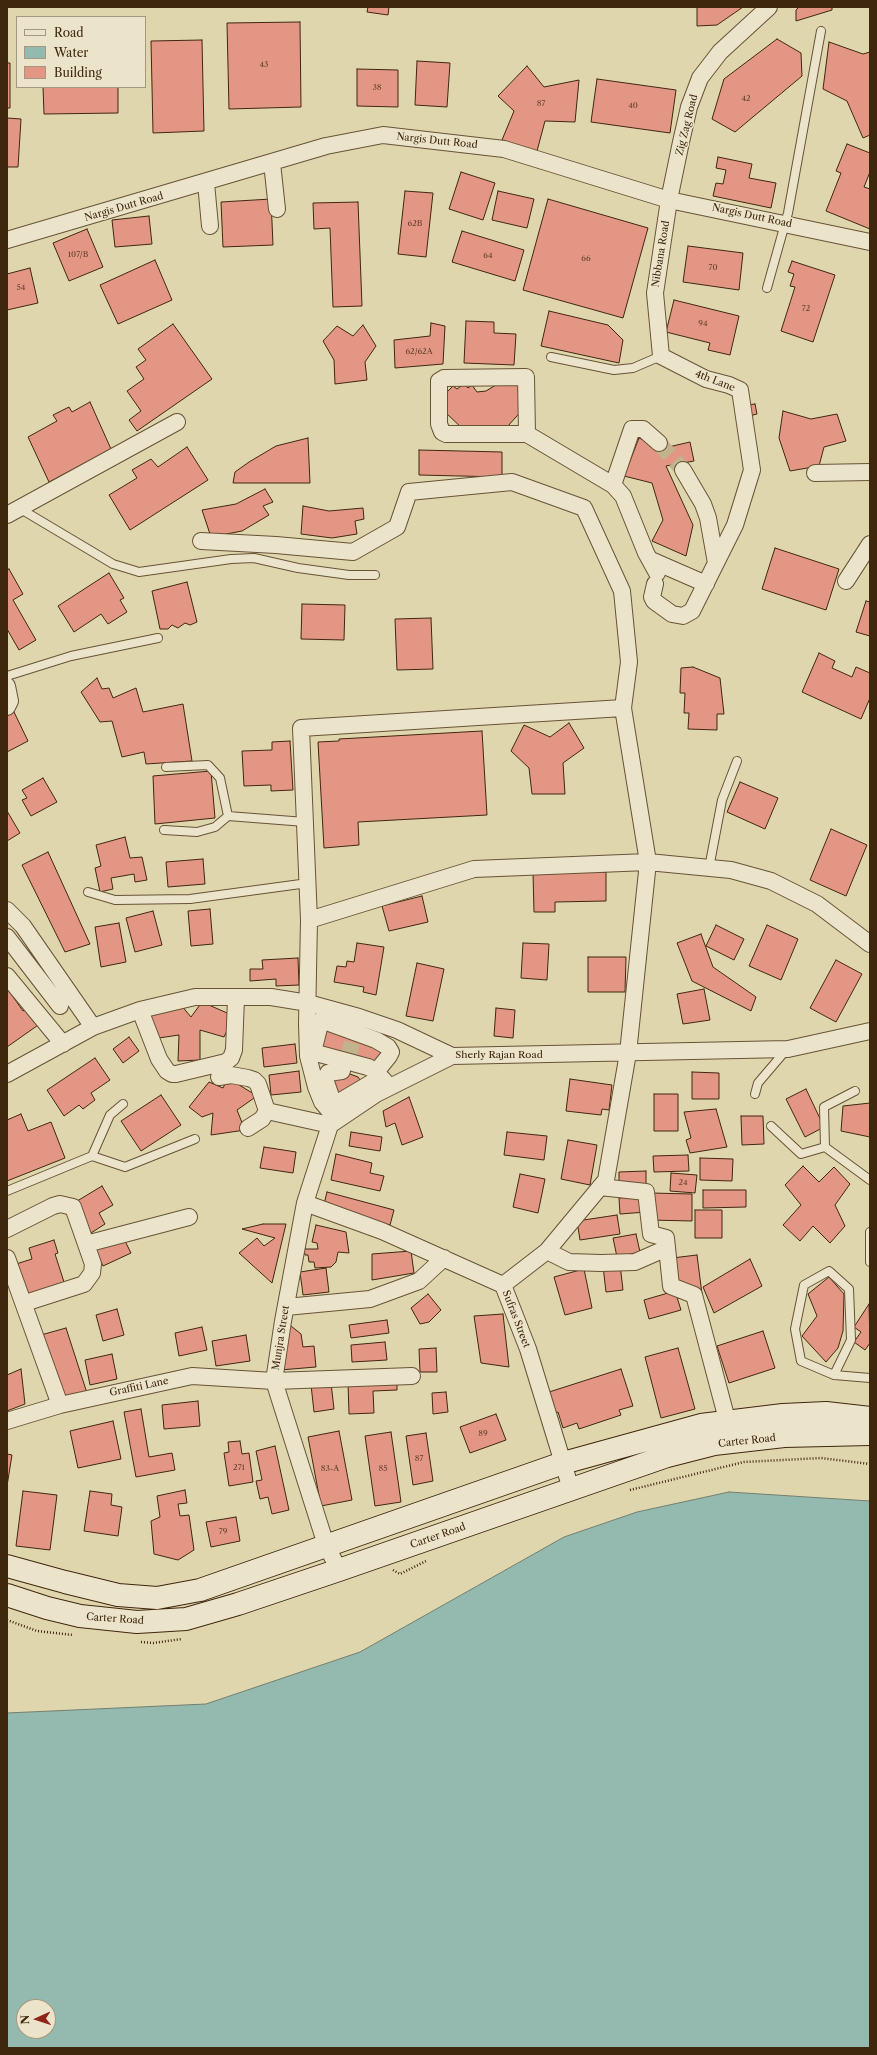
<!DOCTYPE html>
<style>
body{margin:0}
#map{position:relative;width:877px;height:2055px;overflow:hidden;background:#e0d6ae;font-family:"Libre Caslon Text",serif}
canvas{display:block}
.frame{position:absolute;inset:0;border:8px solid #3f270e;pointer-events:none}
.legend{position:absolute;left:16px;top:16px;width:130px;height:72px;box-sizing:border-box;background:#ebe4ca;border:1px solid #a6987f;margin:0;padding:5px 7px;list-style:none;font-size:12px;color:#3f270e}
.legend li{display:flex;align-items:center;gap:8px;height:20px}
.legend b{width:20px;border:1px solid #a6987f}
.north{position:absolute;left:16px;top:1999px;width:40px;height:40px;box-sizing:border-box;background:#ebe4ca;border:1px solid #a6987f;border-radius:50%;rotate:267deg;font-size:11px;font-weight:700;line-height:16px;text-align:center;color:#3f270e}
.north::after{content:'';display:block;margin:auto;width:14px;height:18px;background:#8f2418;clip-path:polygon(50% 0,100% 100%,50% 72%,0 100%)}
</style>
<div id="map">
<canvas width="877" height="2055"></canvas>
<div class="frame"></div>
<ul class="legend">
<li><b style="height:5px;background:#ebe4ca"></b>Road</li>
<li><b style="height:11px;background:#94b9af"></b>Water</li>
<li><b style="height:11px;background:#e49685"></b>Building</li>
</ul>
<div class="north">N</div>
</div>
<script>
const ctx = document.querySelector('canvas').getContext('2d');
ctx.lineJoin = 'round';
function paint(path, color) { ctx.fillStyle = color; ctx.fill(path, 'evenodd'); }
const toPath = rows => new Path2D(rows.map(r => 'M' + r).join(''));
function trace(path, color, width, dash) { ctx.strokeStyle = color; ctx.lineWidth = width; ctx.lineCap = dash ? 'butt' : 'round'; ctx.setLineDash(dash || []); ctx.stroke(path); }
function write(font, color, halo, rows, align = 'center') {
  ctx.font = font + ' "Libre Caslon Text",serif'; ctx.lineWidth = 3; ctx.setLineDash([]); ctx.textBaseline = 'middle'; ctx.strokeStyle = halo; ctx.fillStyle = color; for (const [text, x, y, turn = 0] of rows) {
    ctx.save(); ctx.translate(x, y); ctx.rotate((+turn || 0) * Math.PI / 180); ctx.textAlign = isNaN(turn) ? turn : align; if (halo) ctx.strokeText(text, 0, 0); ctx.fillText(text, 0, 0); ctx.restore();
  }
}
const water = toPath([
 [729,1492,870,1501,870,2048,7,2048,7,1713,206,1704,360,1652,564,1537,637,1512,729,1492],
 [24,2007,48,2007,48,2031,24,2031,24,2007]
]);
paint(water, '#94b9af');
trace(water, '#727f6f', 1);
const building = toPath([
 [368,7,389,7,388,15,367,12,368,7],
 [697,7,743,7,717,25,697,26,697,7],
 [799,7,832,7,832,10,796,21,796,10,799,7],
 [300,22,301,107,229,109,227,23,300,22],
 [777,39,801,53,802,76,735,132,712,119,724,79,777,39],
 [202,40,204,131,153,133,151,41,202,40],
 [829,42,863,54,870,52,870,135,863,138,847,101,823,89,829,42],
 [417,61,450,63,447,107,415,105,417,61],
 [7,63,10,63,10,108,7,108,7,63],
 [527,66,544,87,579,80,575,122,545,121,537,151,502,140,514,111,498,96,527,66],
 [357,69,398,70,398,107,357,106,357,69],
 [597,79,676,90,670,133,591,122,597,79],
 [43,87,118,87,118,113,44,114,43,87],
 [7,118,21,119,18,167,7,167,7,118],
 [847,144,870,153,870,172,864,187,870,189,870,229,826,211,841,173,836,171,847,144],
 [718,157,752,164,749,178,776,183,771,208,713,196,716,183,723,184,726,170,716,168,718,157],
 [461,172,495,183,483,220,449,209,461,172],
 [405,191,433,193,426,257,398,254,405,191],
 [498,191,534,199,527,228,492,220,498,191],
 [271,199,273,245,223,247,221,202,271,199],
 [548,199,648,228,623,318,523,290,548,199],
 [358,202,362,306,333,307,330,228,314,229,313,203,358,202],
 [149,216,152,244,115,247,112,220,149,216],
 [87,229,103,267,69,281,53,243,87,229],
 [462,231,524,250,515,281,452,262,462,231],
 [688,246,743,253,739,290,683,282,688,246],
 [155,260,172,300,118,324,100,285,155,260],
 [792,261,835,275,813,342,781,331,795,287,790,286,794,274,788,272,792,261],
 [30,268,38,303,7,310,7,274,30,268],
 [674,300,739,316,730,355,708,350,710,343,666,332,674,300],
 [549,311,608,325,623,340,619,363,541,346,549,311],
 [466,321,494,322,494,333,516,334,514,365,464,363,466,321],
 [431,323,445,326,443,364,395,368,394,340,430,336,431,323],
 [173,324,212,379,137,431,129,420,141,411,127,391,144,379,136,367,146,360,138,349,173,324],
 [363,325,376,346,365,362,367,380,335,384,334,360,323,341,337,326,353,336,363,325],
 [509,377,523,388,525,407,507,427,463,429,445,412,444,395,453,386,457,389,464,384,468,388,472,385,477,392,486,391,509,377],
 [90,402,111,449,49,482,28,437,57,421,53,415,69,407,72,412,90,402],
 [755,404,757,414,749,416,747,405,755,404],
 [783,411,811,419,837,414,846,441,824,447,819,466,790,471,779,438,783,411],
 [308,438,310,483,233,483,235,472,249,462,276,446,308,438],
 [639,438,664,448,690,442,694,461,666,466,693,525,686,556,652,541,663,520,652,483,624,476,639,438],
 [187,447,208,480,130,530,109,495,137,478,132,470,151,459,158,467,187,447],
 [419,450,502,452,502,477,419,475,419,450],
 [265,489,273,502,263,506,269,515,242,531,211,537,202,510,236,504,265,489],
 [303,506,329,511,363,508,364,519,355,521,357,534,332,538,301,534,303,506],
 [775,548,839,569,826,610,762,589,775,548],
 [9,569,23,594,13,600,36,640,19,650,7,629,7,570,9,569],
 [109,573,124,598,120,600,127,612,108,624,101,614,74,632,58,606,109,573],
 [187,582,197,622,190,625,185,623,178,628,172,625,168,629,160,629,152,591,187,582],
 [866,601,870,602,870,636,856,632,866,601],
 [302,604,345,605,344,640,301,639,302,604],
 [431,618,433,669,397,670,395,619,431,618],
 [819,653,835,661,832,668,852,677,856,667,870,673,870,698,861,719,802,692,819,653],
 [693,667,720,678,724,714,717,714,717,730,688,729,689,713,684,713,685,693,680,693,681,668,693,667],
 [97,678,102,689,109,688,113,698,136,688,143,712,183,704,192,761,146,764,144,752,122,757,112,721,100,722,81,692,97,678],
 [14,712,28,741,7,752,7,716,14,712],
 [569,723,584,748,563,763,565,794,532,794,529,768,511,751,524,725,550,737,569,723],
 [482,731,487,815,358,822,359,845,324,848,318,742,339,741,339,739,482,731],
 [290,741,293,790,271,791,271,785,244,786,242,751,272,750,272,742,290,741],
 [211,771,215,818,155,824,153,776,211,771],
 [43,778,57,802,31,816,22,800,27,798,22,790,43,778],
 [740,782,778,798,765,829,727,812,740,782],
 [7,811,20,833,7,841,7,811],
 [831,829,867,845,846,896,810,880,831,829],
 [125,837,130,858,142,857,147,880,135,882,134,874,111,878,113,889,100,892,95,868,101,866,96,845,125,837],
 [48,852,90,944,65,952,22,865,48,852],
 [203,859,205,884,168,887,166,862,203,859],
 [606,872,606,901,555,902,555,912,534,912,533,873,606,872],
 [422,896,428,922,389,931,382,906,422,896],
 [210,909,213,944,191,946,188,911,210,909],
 [153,911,162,945,135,952,126,918,153,911],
 [119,923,126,962,101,967,95,927,119,923],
 [716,925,744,939,734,960,706,946,716,925],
 [767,925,798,939,781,980,749,966,767,925],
 [701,934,713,967,756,997,751,1011,692,981,677,943,701,934],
 [357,943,384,947,376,995,363,992,364,987,334,982,337,966,346,967,347,961,354,962,357,943],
 [523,943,549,944,547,980,521,978,523,943],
 [588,957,626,957,625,992,588,992,588,957],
 [298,958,299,985,276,986,276,979,250,981,250,969,263,969,262,960,298,958],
 [836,960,862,974,836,1022,810,1008,836,960],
 [417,963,444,969,433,1021,406,1016,417,963],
 [7,988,23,1011,29,1006,41,1023,7,1047,7,988],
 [704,989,710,1020,683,1024,677,994,704,989],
 [202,1002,234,1016,224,1037,200,1030,200,1060,178,1061,179,1035,152,1039,147,1014,181,1005,191,1017,202,1002],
 [496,1008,515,1010,513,1038,494,1036,496,1008],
 [323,1025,385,1048,379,1064,357,1056,356,1059,315,1045,323,1025],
 [129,1037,139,1051,123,1063,113,1049,129,1037],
 [295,1044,297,1063,264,1067,262,1048,295,1044],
 [95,1058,110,1080,91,1093,95,1100,83,1109,79,1105,64,1116,47,1090,95,1058],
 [299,1071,301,1092,271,1095,269,1075,299,1071],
 [692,1072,719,1073,719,1099,692,1099,692,1072],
 [347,1073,358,1077,363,1084,337,1100,330,1076,347,1073],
 [228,1078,257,1096,237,1110,245,1130,211,1135,213,1113,202,1117,189,1107,209,1082,223,1088,228,1078],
 [570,1079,612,1085,609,1110,602,1109,601,1115,566,1111,570,1079],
 [806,1089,824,1127,805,1137,786,1099,806,1089],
 [654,1094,678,1094,678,1131,654,1131,654,1094],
 [161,1095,181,1125,141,1151,121,1121,161,1095],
 [409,1097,423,1137,402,1145,395,1123,386,1127,383,1111,409,1097],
 [870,1103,870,1137,841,1131,843,1106,870,1103],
 [716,1109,727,1147,690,1153,686,1140,691,1138,684,1112,716,1109],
 [21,1114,28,1131,51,1122,65,1158,7,1181,7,1120,21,1114],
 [741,1116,763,1116,764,1144,742,1145,741,1116],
 [351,1132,382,1137,380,1151,349,1146,351,1132],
 [507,1132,547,1136,544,1160,504,1155,507,1132],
 [568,1140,597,1145,590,1185,561,1179,568,1140],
 [264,1147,296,1152,293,1173,260,1168,264,1147],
 [336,1154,372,1163,370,1173,384,1176,380,1191,331,1180,336,1154],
 [688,1155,689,1171,654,1172,653,1156,688,1155],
 [700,1158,733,1159,732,1181,700,1180,700,1158],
 [803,1166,819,1182,834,1167,850,1184,835,1205,845,1226,830,1243,813,1226,800,1241,783,1225,801,1205,785,1185,803,1166],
 [646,1171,646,1185,619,1187,619,1172,646,1171],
 [671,1173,697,1175,695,1193,670,1191,671,1173],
 [520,1174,545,1179,538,1213,513,1207,520,1174],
 [102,1186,113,1205,99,1213,105,1224,91,1233,87,1225,77,1231,64,1209,102,1186],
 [703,1190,746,1190,746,1207,703,1208,703,1190],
 [327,1192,394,1210,390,1225,323,1208,327,1192],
 [651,1193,692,1194,692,1221,650,1220,651,1193],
 [644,1196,646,1212,620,1214,619,1198,644,1196],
 [695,1210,722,1210,722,1238,695,1238,695,1210],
 [617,1215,620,1234,580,1240,577,1221,617,1215],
 [263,1224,286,1224,272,1283,239,1253,257,1238,264,1246,275,1238,242,1229,263,1224],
 [316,1225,346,1232,349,1253,338,1252,336,1262,331,1267,315,1268,314,1262,309,1262,308,1255,305,1255,304,1249,318,1249,317,1243,312,1242,316,1225],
 [636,1234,640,1252,617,1257,613,1238,636,1234],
 [122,1235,131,1253,103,1266,93,1245,122,1235],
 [54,1240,58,1253,55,1254,64,1282,26,1295,16,1264,32,1259,29,1248,54,1240],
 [411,1251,414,1273,372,1280,372,1254,411,1251],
 [697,1255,702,1294,667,1287,664,1259,697,1255],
 [750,1259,762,1286,714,1313,703,1287,750,1259],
 [620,1264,623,1290,606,1292,603,1266,620,1264],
 [326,1268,329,1292,303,1295,300,1272,326,1268],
 [584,1269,592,1308,565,1315,554,1277,584,1269],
 [829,1277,844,1294,843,1331,838,1348,826,1362,802,1336,817,1316,808,1294,829,1277],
 [675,1291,681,1310,649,1319,644,1300,675,1291],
 [428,1294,441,1310,429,1322,420,1324,411,1308,428,1294],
 [869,1304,870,1343,865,1350,854,1342,861,1332,854,1327,869,1304],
 [117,1309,124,1335,103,1341,96,1315,117,1309],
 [503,1314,509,1367,481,1363,474,1316,503,1314],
 [387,1320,389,1333,351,1338,349,1325,387,1320],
 [286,1322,301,1334,303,1347,314,1346,316,1367,280,1370,286,1322],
 [202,1327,207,1350,179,1356,175,1333,202,1327],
 [66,1328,87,1393,61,1397,41,1335,66,1328],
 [763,1331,775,1368,729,1383,717,1346,763,1331],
 [246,1335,250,1361,216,1366,212,1341,246,1335],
 [385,1342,387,1360,352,1362,351,1345,385,1342],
 [436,1348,437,1372,420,1372,419,1349,436,1348],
 [678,1348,695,1409,661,1418,645,1357,678,1348],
 [112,1354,117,1379,90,1385,85,1360,112,1354],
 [21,1369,25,1404,7,1411,7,1375,21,1369],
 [621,1369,633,1406,619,1410,621,1415,579,1429,577,1423,563,1428,558,1412,553,1414,546,1393,621,1369],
 [397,1381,397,1390,373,1391,374,1413,349,1414,348,1383,397,1381],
 [331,1383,334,1409,314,1412,311,1385,331,1383],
 [446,1392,448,1412,433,1414,432,1393,446,1392],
 [198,1401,200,1426,164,1429,162,1405,198,1401],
 [141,1409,149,1457,172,1453,175,1470,136,1477,124,1412,141,1409],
 [496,1414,506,1440,470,1453,460,1427,496,1414],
 [113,1421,121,1459,78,1468,70,1431,113,1421],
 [339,1431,352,1500,321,1506,308,1437,339,1431],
 [391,1432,401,1502,375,1506,365,1436,391,1432],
 [426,1433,433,1481,413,1485,406,1436,426,1433],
 [240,1441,242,1454,249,1453,253,1482,229,1486,224,1453,229,1452,228,1442,240,1441],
 [275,1446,289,1510,272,1514,268,1497,260,1499,256,1481,262,1480,256,1451,275,1446],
 [7,1454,12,1455,7,1486,7,1454],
 [185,1490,187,1503,178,1504,180,1516,189,1515,194,1550,178,1560,154,1554,151,1521,160,1517,157,1496,185,1490],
 [23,1491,57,1495,50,1550,16,1546,23,1491],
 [90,1491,112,1494,111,1505,122,1507,118,1536,84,1531,90,1491],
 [236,1517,240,1541,211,1547,206,1522,236,1517]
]);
paint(building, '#e49685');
trace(building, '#3f270e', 1);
trace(toPath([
 [659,443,683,470],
 [348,1058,354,1035]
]), '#c0b38e', 16, [16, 8]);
const lane = toPath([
 [767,288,788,213,821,31],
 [551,357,614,370,633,368,661,356],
 [19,508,113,564,139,572,231,559,254,558,298,568,349,575,375,575],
 [7,676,71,656,158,638],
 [166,767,208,765,220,778,228,816,305,822],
 [164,830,197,832,215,827,228,816],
 [709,868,722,800,737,761],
 [88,892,115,900,190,899,308,883],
 [755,1094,758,1083,787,1049],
 [771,1126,801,1154,825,1147,870,1180],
 [825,1147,824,1107,855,1091],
 [92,1156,110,1115,123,1104],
 [7,1191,92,1156,125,1167,195,1139],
 [870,1232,870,1262],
 [834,1375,851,1340,849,1289,829,1271,804,1285,795,1329,801,1361,834,1375,870,1378]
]);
const street = toPath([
 [272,163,277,209],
 [206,183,210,226],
 [7,240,326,146,383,135,504,149,669,200,870,242],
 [527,434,526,377,444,378,439,381,439,424,442,432,446,434,527,434,613,485,623,496,646,553,657,573],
 [683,470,703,504,708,518,716,563],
 [815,473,870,472],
 [613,485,632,429,643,429,659,443],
 [7,515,177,422],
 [201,541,276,545,353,552,397,527,409,492,512,482,584,508,622,591,629,662,623,708,648,862,628,1053,606,1180,547,1251,503,1285],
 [651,560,706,584],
 [846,581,870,544],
 [655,584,652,597,654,601,672,614,683,616,692,611,735,525,752,470,740,390,729,385,706,379,661,356,655,293,669,200,681,142,689,107,700,78,720,52,769,7],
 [7,686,10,701,7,707],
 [7,910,23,926,93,1027],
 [309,920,474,869,648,862,731,870,771,881,817,904,870,944],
 [7,937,60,1006],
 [7,976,63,1044],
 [140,1010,159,1059,167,1071,172,1074,176,1074,226,1062,231,1058,234,1050,236,998],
 [342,1071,328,1073,325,1079,334,1105,371,1083],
 [376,1072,389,1056,391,1052,388,1047,376,1040,321,1020,314,1048,316,1053,368,1067,374,1070,376,1072,390,1087],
 [7,1074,93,1027,140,1010,195,997,271,997,308,1003,359,1017,397,1030,452,1056,788,1049,870,1031],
 [219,1077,231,1075,248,1078,254,1080,258,1084,267,1111,262,1119,248,1128],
 [267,1111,330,1125],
 [337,1120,322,1102,316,1087,308,1056,307,1024,309,920,301,728,623,708],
 [330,1125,305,1203,283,1321,274,1381,326,1545,339,1570],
 [330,1125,376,1094,452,1056],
 [600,1187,646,1192,651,1234,666,1238,671,1286,694,1295,730,1431],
 [305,1203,382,1231,503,1285,528,1349,571,1489],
 [7,1229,53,1206,60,1204,73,1207,93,1264,92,1273,84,1284,25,1303],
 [86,1244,189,1217],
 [547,1251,569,1262,601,1263,635,1262,667,1248],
 [7,1258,60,1405],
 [286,1307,370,1299,419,1281,444,1258],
 [7,1421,60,1405,192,1376,274,1381,412,1376]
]);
const secondary = toPath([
 [7,1566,65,1582,118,1595,157,1598,200,1590,563,1463,701,1425,783,1415,826,1413,870,1418],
 [7,1595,47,1608,80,1616,137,1622,186,1619,238,1604,339,1570,667,1456,714,1444,784,1436,870,1434]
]);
trace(lane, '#675336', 10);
trace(street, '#675336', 18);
trace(secondary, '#3f270e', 24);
trace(toPath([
 [630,1490,744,1462,821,1458,870,1464],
 [393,1570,400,1574,426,1561],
 [7,1620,37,1631,73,1635],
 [141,1642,153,1643,182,1639]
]), '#3f270e', 2.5, [1, 2]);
trace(lane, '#ebe4ca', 8);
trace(street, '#ebe4ca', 16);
trace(secondary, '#ebe4ca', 22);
write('8px', '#68432c', null, [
 ["43",264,65],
 ["38",377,88],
 ["42",746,99],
 ["87",541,104],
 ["40",633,106],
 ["62B",415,224],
 ["107/B",78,255],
 ["64",488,256],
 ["66",586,259],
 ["70",713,268],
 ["54",21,288],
 ["72",806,309],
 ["94",703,324],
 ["62/62A",419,352],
 ["24",683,1183],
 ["89",483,1434],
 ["87",419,1459],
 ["271",239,1468],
 ["83-A",330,1469],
 ["85",383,1469],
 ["79",223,1532]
]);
write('10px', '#3f270e', '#ebe4ca', [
 ["Zig Zag Road",687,125,-76],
 ["Nargis Dutt Road",437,141,6],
 ["Nargis Dutt Road",124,207,-16],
 ["Nargis Dutt Road",752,216,12],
 ["Nibbana Road",661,254,-81],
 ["4th Lane",715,381,21],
 ["Sherly Rajan Road",499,1055],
 ["Sufras Street",516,1319,69],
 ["Munjra Street",281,1338,-81],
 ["Graffiti Lane",139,1387,-12],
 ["Carter Road",747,1441,-6],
 ["Carter Road",438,1536,-19],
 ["Carter Road",115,1619,4]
]);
</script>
